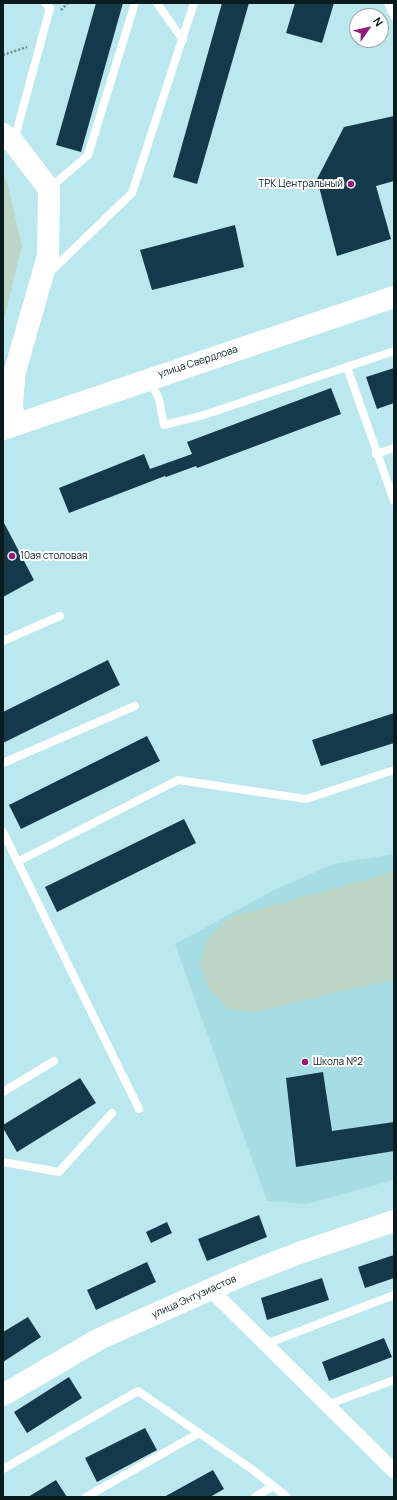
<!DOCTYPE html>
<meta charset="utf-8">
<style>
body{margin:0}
#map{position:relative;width:397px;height:1500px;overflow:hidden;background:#bbe7ee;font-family:Manrope,sans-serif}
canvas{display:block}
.frame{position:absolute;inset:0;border:4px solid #0a1b1e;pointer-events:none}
.north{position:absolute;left:349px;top:8px;width:40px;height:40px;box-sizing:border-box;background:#fff;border:1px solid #9da4a5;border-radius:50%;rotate:56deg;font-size:11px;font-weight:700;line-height:16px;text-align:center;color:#0a1b1e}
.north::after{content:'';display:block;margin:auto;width:14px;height:18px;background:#8e1d7e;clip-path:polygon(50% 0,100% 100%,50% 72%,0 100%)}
</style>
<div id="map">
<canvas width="397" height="1500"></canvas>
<div class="frame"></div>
<div class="north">N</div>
</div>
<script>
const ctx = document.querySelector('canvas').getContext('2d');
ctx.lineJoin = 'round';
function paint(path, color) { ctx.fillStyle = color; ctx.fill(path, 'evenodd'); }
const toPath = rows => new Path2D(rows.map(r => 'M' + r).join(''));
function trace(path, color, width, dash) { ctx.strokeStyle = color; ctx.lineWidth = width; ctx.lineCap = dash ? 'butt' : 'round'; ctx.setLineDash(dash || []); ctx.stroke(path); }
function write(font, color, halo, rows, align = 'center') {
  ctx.font = font + ' Manrope,sans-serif'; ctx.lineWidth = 4; ctx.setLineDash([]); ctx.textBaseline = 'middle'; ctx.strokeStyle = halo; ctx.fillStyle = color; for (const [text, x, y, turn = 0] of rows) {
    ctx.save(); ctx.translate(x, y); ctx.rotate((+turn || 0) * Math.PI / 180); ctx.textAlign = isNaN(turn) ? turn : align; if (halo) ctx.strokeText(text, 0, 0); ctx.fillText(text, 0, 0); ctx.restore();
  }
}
paint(toPath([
 [394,854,394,1180,306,1204,267,1201,175,944,276,889,334,864]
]), '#a6dce4');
paint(toPath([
 [3,176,6,178,22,246,3,323],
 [394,872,394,979,255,1012,228,1009,209,989,200,965,207,939,230,917]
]), '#bed6c6');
paint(toPath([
 [96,3,123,3,81,152,56,145],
 [222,3,249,3,197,184,173,177],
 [295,3,334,3,322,43,286,33],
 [394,116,394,181,376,186,391,239,337,256,317,179,344,127],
 [235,225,244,267,152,290,140,250],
 [394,368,394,403,377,409,366,377],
 [331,388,341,414,197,468,196,466,166,477,165,476,69,513,59,488,144,454,150,469,192,454,187,442],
 [3,521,34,580,3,597],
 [108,660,120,685,3,743,3,712],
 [394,713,394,743,321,766,312,740],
 [147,736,160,761,21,829,9,805],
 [184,819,196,843,57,912,45,887],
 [323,1072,332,1131,394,1122,394,1151,296,1167,286,1078],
 [80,1078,96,1103,17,1152,3,1128,3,1125],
 [259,1215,267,1237,207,1261,198,1239],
 [167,1222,172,1233,151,1243,146,1232],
 [394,1255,394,1278,365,1288,358,1267],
 [147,1262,156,1282,96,1310,87,1290],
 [322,1278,329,1300,267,1320,261,1298],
 [28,1317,41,1337,3,1362,3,1332],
 [384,1338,392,1357,329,1381,322,1362],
 [69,1377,82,1398,27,1433,14,1412],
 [145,1428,157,1450,97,1482,85,1458],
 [213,1470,224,1489,210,1497,164,1497],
 [56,1480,67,1497,28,1497]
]), '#14394b');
trace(toPath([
 [61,10,68,3],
 [3,55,27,47]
]), '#6c8c91', 2.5, [2, 2]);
trace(toPath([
 [157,3,183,40],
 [388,3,394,16],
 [14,141,50,8,45,3],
 [50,188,88,155,135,3],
 [49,273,132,193,194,3],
 [347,367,394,501],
 [150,381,159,399,164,425,204,415,394,351],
 [376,454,394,448],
 [3,641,60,616],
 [3,763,135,706],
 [3,832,139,1109],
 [17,862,178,780,306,799,394,770],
 [3,1092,54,1061],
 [3,1162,59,1172,112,1113],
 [266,1344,394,1295],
 [327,1405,394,1380],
 [3,1469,138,1391,253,1470,287,1497],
 [86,1497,199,1433],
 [255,1497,273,1486]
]), '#fff', 8);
trace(toPath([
 [211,1290,394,1471]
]), '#fff', 15);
trace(toPath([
 [3,134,14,143,49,189,48,256,15,371,12,402,14,425],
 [3,429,394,297],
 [3,1395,99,1339,155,1314,243,1275,299,1253,394,1221]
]), '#fff', 22);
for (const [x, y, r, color] of [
 [351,184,4,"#8e1d7e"],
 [12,556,4,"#8e1d7e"],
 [305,1062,4,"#8e1d7e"]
]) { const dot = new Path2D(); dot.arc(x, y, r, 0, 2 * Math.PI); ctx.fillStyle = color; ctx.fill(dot); trace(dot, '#fff', 1.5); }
write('10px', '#0a1b1e', '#fff', [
 ["ТРК Центральный",343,184,"right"],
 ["10ая столовая",20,556],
 ["Школа №2",313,1062]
], 'left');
write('10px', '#0a1b1e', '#fff', [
 ["улица Свердлова",198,362,-18],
 ["улица Энтузиастов",194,1297,-24]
]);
</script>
